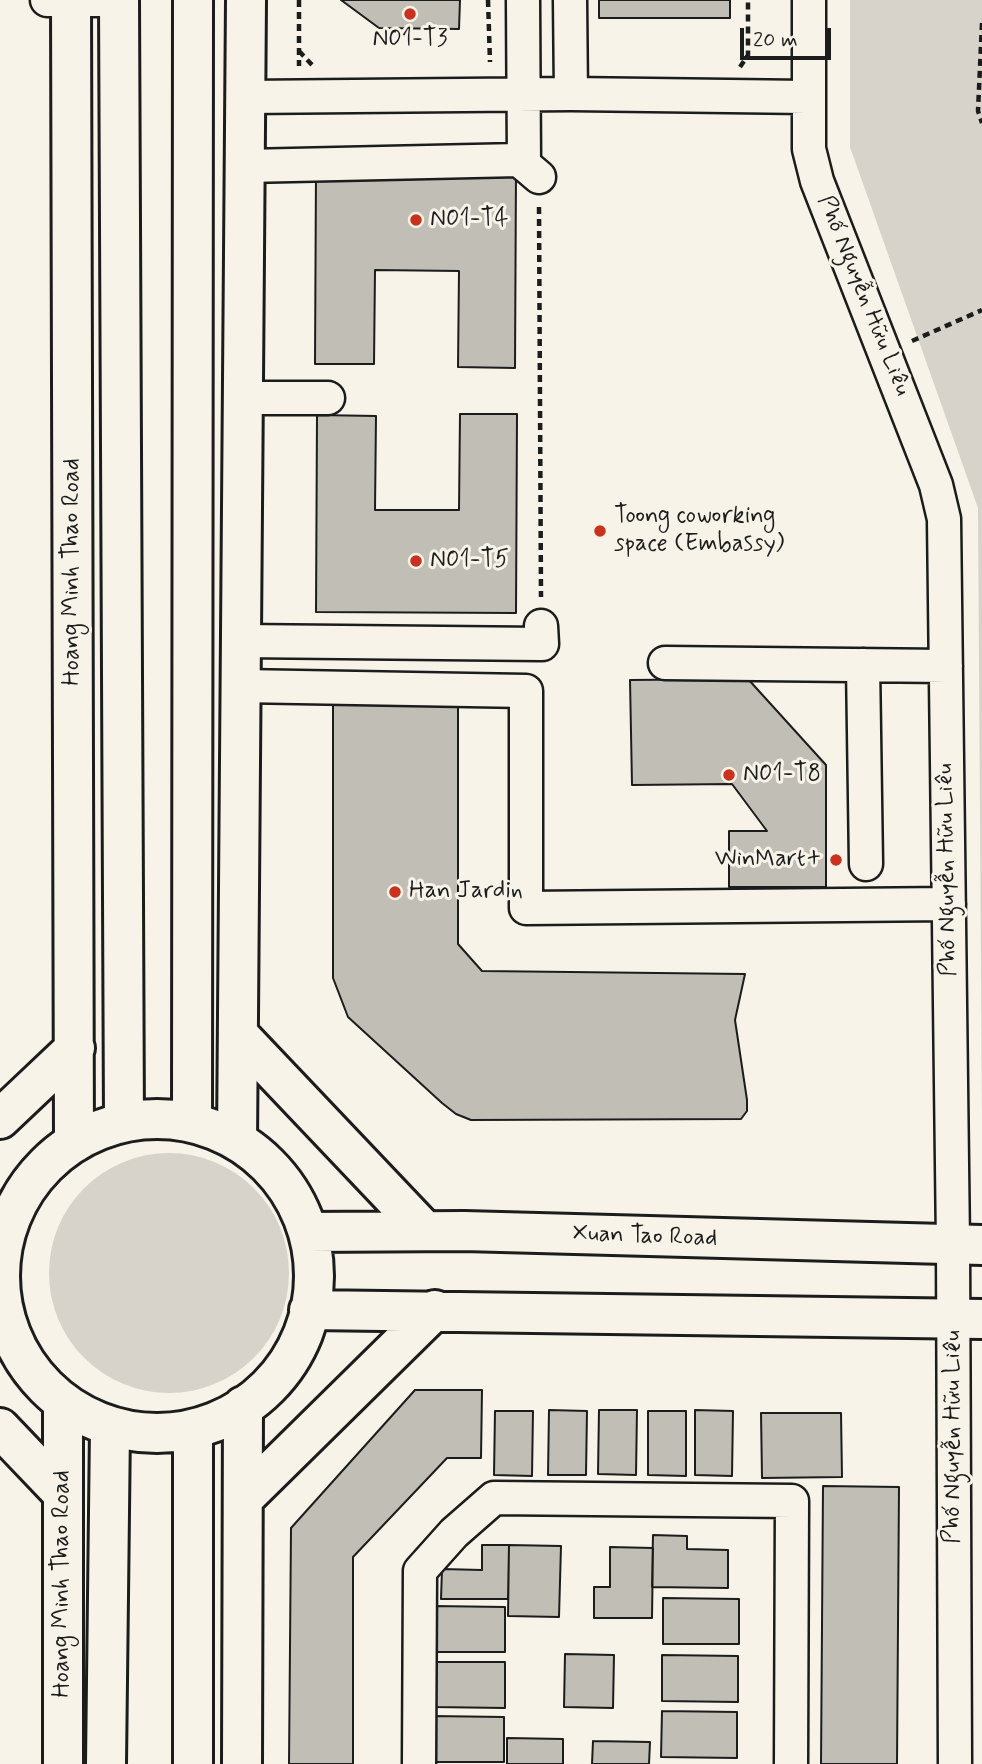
<!DOCTYPE html>
<meta charset="utf-8">
<style>
body{margin:0}
#map{position:relative;width:982px;height:1764px;overflow:hidden;background:#f7f3e8;font-family:Mynerve,sans-serif}
canvas{display:block}
.scale{position:absolute;left:740px;top:28px;width:91px;height:32px;box-sizing:border-box;border:4px solid #1c1c1c;border-top:0;padding-left:9px;font-size:21px;line-height:24px;white-space:nowrap;color:#1c1c1c;-webkit-text-stroke:5px #f7f3e8;paint-order:stroke}
</style>
<div id="map">
<canvas width="982" height="1764"></canvas>
<div class="scale">20 m</div>
</div>
<script>
const ctx = document.querySelector('canvas').getContext('2d');
ctx.lineJoin = 'round';
function paint(path, color) { ctx.fillStyle = color; ctx.fill(path, 'evenodd'); }
const toPath = rows => new Path2D(rows.map(r => 'M' + r).join(''));
function trace(path, color, width, dash) { ctx.strokeStyle = color; ctx.lineWidth = width; ctx.lineCap = dash ? 'butt' : 'round'; ctx.setLineDash(dash || []); ctx.stroke(path); }
function write(font, color, halo, rows, align = 'center') {
  ctx.font = font + ' Mynerve,sans-serif'; ctx.lineWidth = 6; ctx.setLineDash([]); ctx.textBaseline = 'middle'; ctx.strokeStyle = halo; ctx.fillStyle = color; for (const [text, x, y, turn = 0] of rows) {
    ctx.save(); ctx.translate(x, y); ctx.rotate((+turn || 0) * Math.PI / 180); ctx.textAlign = isNaN(turn) ? turn : align; if (halo) ctx.strokeText(text, 0, 0); ctx.fillText(text, 0, 0); ctx.restore();
  }
}
paint(toPath([
 [850,0,982,0,982,1125,978,508,850,147],
 '49 1273a120 120 0 1 1 240 0a120 120 0 1 1-240 0Z'
]), '#d7d3cb');
const building = toPath([
 [341,0,460,0,459,29,379,28,341,0],
 [599,0,730,0,730,18,599,18,599,0],
 [316,168,516,169,515,368,458,367,459,271,375,270,374,364,315,364,316,168],
 [460,414,517,414,516,613,316,612,317,415,376,416,375,510,459,510,460,414],
 [748,679,826,765,826,887,729,887,729,831,767,831,732,784,632,785,630,680,748,679],
 [458,698,458,944,482,971,745,974,735,1020,747,1100,747,1111,741,1119,471,1120,456,1114,442,1103,348,1017,333,978,333,705,335,701,400,699,400,706,458,698],
 [415,1390,482,1390,481,1458,447,1458,353,1557,353,1764,289,1764,291,1528,415,1390],
 [549,1410,587,1411,586,1475,548,1475,549,1410],
 [599,1410,637,1410,636,1475,598,1474,599,1410],
 [695,1410,733,1411,732,1476,695,1475,695,1410],
 [495,1411,533,1411,532,1476,494,1475,495,1411],
 [648,1411,686,1411,686,1476,648,1475,648,1411],
 [761,1413,841,1413,842,1477,762,1478,761,1413],
 [823,1486,899,1487,897,1764,821,1764,823,1486],
 [653,1535,687,1536,687,1549,728,1550,728,1588,652,1587,653,1535],
 [482,1545,509,1545,508,1599,441,1599,442,1569,482,1570,482,1545],
 [509,1545,561,1546,559,1617,508,1616,509,1545],
 [610,1547,653,1548,652,1618,594,1618,594,1587,610,1587,610,1547],
 [663,1598,739,1599,739,1644,663,1644,663,1598],
 [433,1606,505,1607,505,1652,433,1652,433,1606],
 [565,1654,614,1655,613,1708,564,1707,565,1654],
 [662,1655,738,1656,738,1702,662,1701,662,1655],
 [434,1662,505,1662,505,1708,433,1707,434,1662],
 [662,1711,737,1712,737,1758,661,1757,662,1711],
 [432,1716,504,1717,504,1762,432,1762,432,1716],
 [507,1738,563,1739,563,1764,507,1764,507,1738],
 [593,1741,650,1742,649,1764,592,1764,593,1741]
]);
paint(building, '#c0beb5');
trace(building, '#1c1c1c', 2);
const minor = toPath([
 [47,0,119,0],
 [523,0,524,164],
 [570,0,571,94],
 [809,0,809,149,817,181,936,485,944,519,953,1244,955,1764],
 [246,97,571,94,807,97],
 [246,166,519,160,539,177],
 [241,398,328,398],
 [241,641,542,644,541,626],
 [665,663,946,666],
 [863,665,866,864],
 [241,686,526,691,526,908,949,904],
 [419,1764,420,1571,454,1533,494,1498,792,1501,791,1764]
]);
const major = toPath([
 [71,0,74,1143],
 [119,0,124,1122],
 [238,1034,425,1231],
 '0 1276a157 157 0 1 1 314 0a157 157 0 1 1-314 0Z',
 [0,1119,75,1048],
 [192,1122,193,0],
 [237,1141,246,0],
 [308,1232,464,1231,982,1245],
 [309,1310,982,1319],
 [63,1403,63,1764],
 [0,1428,63,1494],
 [193,1429,193,1764],
 [243,1499,435,1310],
 [106,1764,110,1428],
 [242,1764,243,1406]
]);
trace(minor, '#1c1c1c', 37);
trace(major, '#1c1c1c', 44);
trace(toPath([
 [299,0,299,66],
 [488,0,490,62],
 [982,23,978,111,982,123],
 [299,51,313,66],
 [740,67,748,55,748,0],
 [539,207,541,597],
 [912,341,982,310]
]), '#1c1c1c', 4.5, [7, 5]);
trace(minor, '#f7f3e8', 32);
trace(major, '#f7f3e8', 38);
for (const [x, y, r, color] of [
 [410,14,7,"#c8321e"],
 [416,220,7,"#c8321e"],
 [600,531,7,"#c8321e"],
 [416,561,7,"#c8321e"],
 [729,775,7,"#c8321e"],
 [836,860,7,"#c8321e"],
 [395,892,7,"#c8321e"]
]) { const dot = new Path2D(); dot.arc(x, y, r, 0, 2 * Math.PI); ctx.fillStyle = color; ctx.fill(dot); trace(dot, '#f7f3e8', 2.5); }
write('24px', '#1c1c1c', '#f7f3e8', [
 ["N01-T3",410,40,"center"],
 ["N01-T4",430,220],
 ["Toong coworking",614,517],
 ["space (Embassy)",614,545],
 ["N01-T5",430,561],
 ["N01-T8",743,775],
 ["WinMart+",822,860,"right"],
 ["Han Jardin",409,892]
], 'left');
write('24px', '#1c1c1c', '#f7f3e8', [
 ["Phố Nguyễn Hữu Liêu",863,296,68],
 ["Hoang Minh Thao Road",73,572,-90],
 ["Phố Nguyễn Hữu Liêu",948,870,-91],
 ["Xuan Tao Road",645,1237,2],
 ["Phố Nguyễn Hữu Liêu",954,1437,-90],
 ["Hoang Minh Thao Road",63,1584,-90]
]);
</script>
